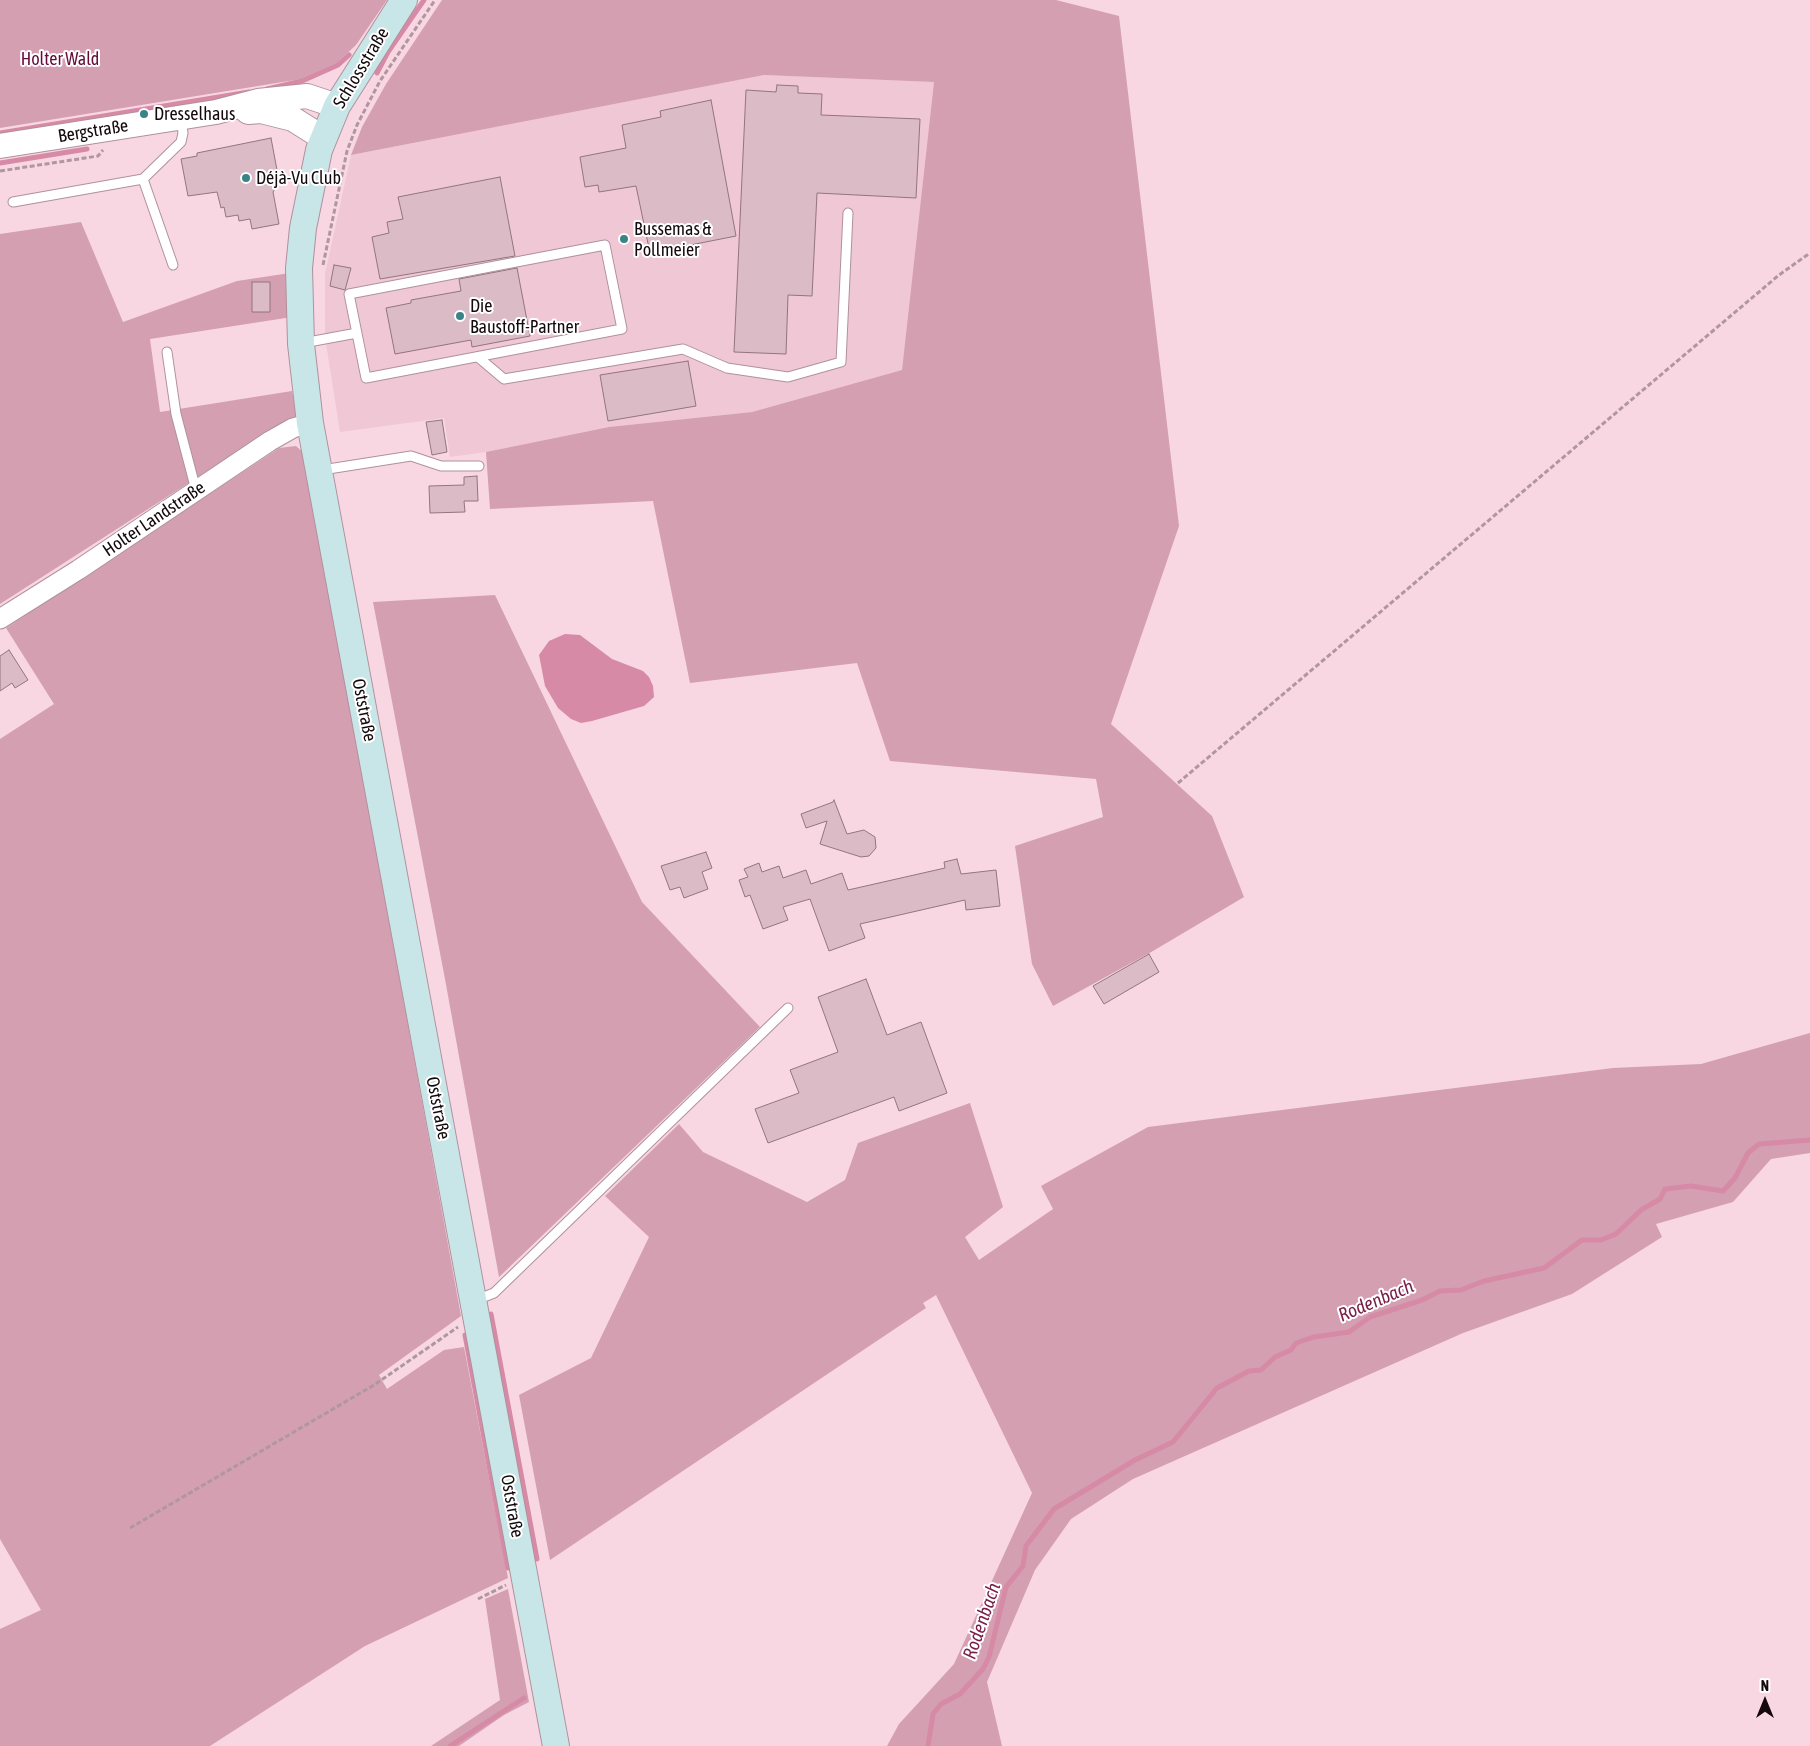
<!DOCTYPE html>
<meta charset="utf-8">
<style>
body{margin:0}
#map{position:relative;width:1810px;height:1746px;overflow:hidden;background:#f8d7e2;font-family:"Asap Condensed",sans-serif}
canvas{display:block}
.north{position:absolute;left:1740px;top:1676px;width:50px;height:50px;-webkit-text-stroke:4px #fff;paint-order:stroke;rotate:0deg;font-size:14px;font-weight:700;line-height:20px;text-align:center;color:#13090d}
.north::after{content:'';display:block;margin:auto;width:18px;height:22px;background:#13090d;clip-path:polygon(50% 0,100% 100%,50% 72%,0 100%)}
</style>
<div id="map">
<canvas width="1810" height="1746"></canvas>
<div class="north">N</div>
</div>
<script>
const ctx = document.querySelector('canvas').getContext('2d');
ctx.lineJoin = 'round';
function paint(path, color) { ctx.fillStyle = color; ctx.fill(path, 'evenodd'); }
const toPath = rows => new Path2D(rows.map(r => 'M' + r).join(''));
function trace(path, color, width, dash) { ctx.strokeStyle = color; ctx.lineWidth = width; ctx.lineCap = dash ? 'butt' : 'round'; ctx.setLineDash(dash || []); ctx.stroke(path); }
function write(font, color, halo, rows, align = 'center') {
  ctx.font = font + ' "Asap Condensed",sans-serif'; ctx.lineWidth = 4; ctx.setLineDash([]); ctx.textBaseline = 'middle'; ctx.strokeStyle = halo; ctx.fillStyle = color; for (const [text, x, y, turn = 0] of rows) {
    ctx.save(); ctx.translate(x, y); ctx.rotate((+turn || 0) * Math.PI / 180); ctx.textAlign = isNaN(turn) ? turn : align; if (halo) ctx.strokeText(text, 0, 0); ctx.fillText(text, 0, 0); ctx.restore();
  }
}
paint(toPath([
 [764,75,934,82,902,370,752,412,609,427,486,452,450,457,444,418,340,432,325,337,325,274,351,155]
]), '#f0c7d4');
paint(toPath([
 [0,0,387,0,356,45,337,63,301,79,0,128],
 [442,0,1056,0,1119,16,1179,526,1111,724,1212,816,1244,897,1153,951,1053,1006,1032,964,1015,846,1103,817,1096,779,890,761,857,663,690,683,653,501,490,509,486,452,609,427,752,412,902,370,934,82,764,75,351,155,362,127,386,84],
 [81,222,123,322,237,281,290,273,292,317,150,339,160,412,292,391,297,417,265,434,0,604,0,234],
 [296,446,304,453,461,1316,379,1375,387,1389,444,1350,464,1347,508,1578,365,1646,210,1746,0,1746,0,1629,41,1610,0,1539,0,739,54,704,6,628,279,448],
 [495,595,642,902,760,1027,499,1277,445,979,373,602],
 [1810,1033,1810,1153,1771,1159,1733,1202,1656,1224,1662,1237,1572,1294,1463,1333,1133,1479,1071,1519,1035,1570,987,1682,1002,1746,887,1746,899,1724,954,1664,1032,1493,936,1295,923,1303,926,1308,550,1560,519,1395,591,1358,649,1237,605,1196,679,1124,703,1152,807,1202,845,1180,858,1143,970,1103,1003,1207,965,1237,979,1260,1053,1209,1041,1186,1148,1127,1613,1068,1701,1064],
 [508,1589,529,1702,504,1715,459,1746,431,1746,500,1700,485,1599]
]), '#d49fb1');
paint(toPath([
 [565,634,580,635,612,659,643,671,649,677,653,686,654,697,644,706,592,721,581,723,571,719,558,708,545,686,539,655,549,641]
]), '#d68aa6');
trace(toPath([
 [377,73,388,52,424,0],
 [267,89,302,81,338,65,349,55],
 [0,133,249,92],
 [0,163,87,149],
 [491,1314,537,1559],
 [465,1335,508,1568],
 [450,1746,524,1698],
 [928,1746,933,1714,941,1704,960,1694,983,1669,989,1657,1006,1587,1023,1566,1026,1546,1054,1509,1135,1460,1173,1442,1217,1388,1249,1371,1261,1370,1275,1357,1291,1350,1296,1343,1314,1337,1349,1332,1370,1317,1422,1300,1440,1291,1461,1290,1484,1281,1544,1268,1582,1240,1601,1240,1616,1234,1641,1210,1660,1199,1665,1189,1691,1186,1723,1191,1735,1178,1748,1153,1759,1144,1810,1140]
]), '#d68aa6', 5);
const building = toPath([
 [777,85,798,86,798,93,822,94,821,115,920,119,916,198,817,193,812,296,788,295,786,354,734,352,746,90,776,92,777,85],
 [711,100,736,236,650,253,636,186,599,192,598,185,585,187,580,157,626,148,622,125,661,117,660,111,711,100],
 [271,138,277,170,271,171,275,189,273,192,279,224,252,229,250,219,239,221,238,215,226,217,224,207,221,208,217,192,188,196,181,159,197,156,197,153,271,138],
 [500,177,515,256,380,279,372,237,389,233,387,222,403,219,398,197,500,177],
 [334,265,351,268,345,290,330,286,334,265],
 [517,268,530,336,472,347,471,340,395,354,386,308,411,303,411,300,461,291,459,279,517,268],
 [252,282,270,282,270,312,252,312,252,282],
 [688,361,696,406,608,421,600,375,688,361],
 [442,420,447,452,432,455,426,422,442,420],
 [477,476,478,501,464,501,465,512,430,513,429,486,464,485,464,477,477,476],
 [9,650,28,680,15,688,12,683,0,691,0,656,9,650],
 [834,800,847,834,864,830,875,837,876,848,869,856,861,857,820,844,827,821,806,828,801,814,833,802,834,800],
 [706,852,712,868,702,872,708,889,684,898,680,887,670,890,661,866,706,852],
 [957,859,961,874,996,870,1000,906,966,910,965,900,860,924,865,938,829,951,810,899,783,907,788,920,763,929,750,895,745,897,739,880,748,877,744,869,759,863,762,872,779,866,783,878,806,870,811,884,842,873,848,890,945,868,944,862,957,859],
 [1149,954,1159,972,1104,1004,1093,986,1149,954],
 [866,979,887,1035,921,1022,947,1093,899,1111,894,1097,768,1143,755,1109,799,1093,790,1070,838,1052,818,997,866,979]
]);
paint(building, '#dbbbc6');
trace(building, '#92757f', 1);
const service = toPath([
 [143,179,173,265],
 [13,202,143,179,181,142,183,133,181,118],
 [605,245,622,329,366,378,349,294,605,245],
 [303,343,357,333],
 [167,352,176,414,196,490],
 [478,357,504,379,683,349,727,368,788,377,841,362,848,213],
 [322,470,411,456,441,466,479,466],
 [476,1300,494,1293,788,1008]
]);
const minor = toPath([
 [0,619,78,570,270,441,293,428,310,423]
]);
const tertiary = toPath([
 [248,112,261,111,293,119,323,138],
 [0,146,216,112,258,101,307,96,337,106]
]);
const secondary = toPath([
 [404,0,337,106,319,150,303,228,299,268,301,344,310,423,556,1746]
]);
trace(service, '#b0919b', 11);
trace(minor, '#b0919b', 21);
trace(tertiary, '#b0919b', 26);
trace(secondary, '#b0919b', 28);
trace(toPath([
 [0,171,98,156,103,150],
 [323,265,347,151,357,125,380,81,435,0],
 [1178,783,1779,275,1810,253],
 [130,1528,374,1385,458,1327],
 [478,1599,506,1585]
]), '#b0979f', 3, [5, 2.5]);
trace(service, '#fff', 9);
trace(minor, '#fff', 19);
trace(tertiary, '#fff', 24);
trace(secondary, '#c8e6e8', 26);
for (const [x, y, r, color] of [
 [144,114,5,"#3b8387"],
 [246,178,5,"#3b8387"],
 [624,239,5,"#3b8387"],
 [460,316,5,"#3b8387"]
]) { const dot = new Path2D(); dot.arc(x, y, r, 0, 2 * Math.PI); ctx.fillStyle = color; ctx.fill(dot); trace(dot, '#fff', 2); }
write('18px', '#660a3a', '#fff', [
 ["Holter Wald",60,59]
]);
write('18px', '#13090d', '#fff', [
 ["Schlossstraße",361,68,-59],
 ["Bergstraße",93,131,-9],
 ["Holter Landstraße",154,519,-34],
 ["Oststraße",364,710,79],
 ["Oststraße",438,1108,79],
 ["Oststraße",512,1506,80]
]);
write('18px', '#13090d', '#fff', [
 ["Dresselhaus",154,114],
 ["Déjà-Vu Club",256,178],
 ["Bussemas &",634,229],
 ["Pollmeier",634,250],
 ["Die",470,306],
 ["Baustoff-Partner",470,327]
], 'left');
write('italic 19px', '#781e48', '#fff', [
 ["Rodenbach",1376,1301,-23],
 ["Rodenbach",982,1621,-71]
]);
</script>
